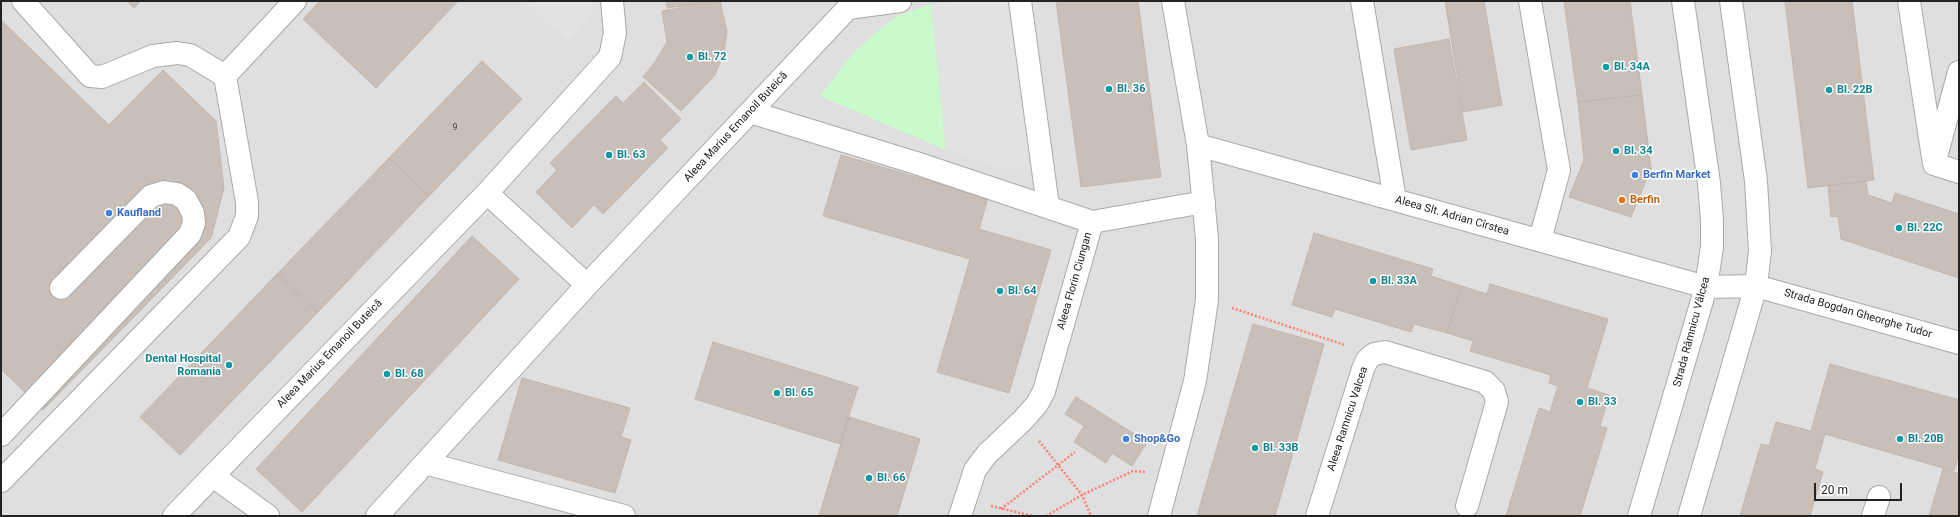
<!DOCTYPE html>
<meta charset="utf-8">
<style>
body{margin:0}
#map{position:relative;width:1960px;height:517px;overflow:hidden;background:#f2efe9;font-family:Roboto,sans-serif}
canvas{display:block}
.frame{position:absolute;inset:0;border:2px solid #222;pointer-events:none}
.scale{position:absolute;left:1814px;top:483px;width:88px;height:18px;box-sizing:border-box;border:2px solid #222;border-top:0;padding-left:5px;font-size:12px;line-height:14px;white-space:nowrap;color:#222;-webkit-text-stroke:3px #fff;paint-order:stroke}
</style>
<div id="map">
<canvas width="1960" height="517"></canvas>
<div class="frame"></div>
<div class="scale">20 m</div>
</div>
<script>
const ctx = document.querySelector('canvas').getContext('2d');
ctx.lineJoin = 'round';
function paint(path, color) { ctx.fillStyle = color; ctx.fill(path, 'evenodd'); }
const toPath = rows => new Path2D(rows.map(r => 'M' + r).join(''));
function trace(path, color, width, dash) { ctx.strokeStyle = color; ctx.lineWidth = width; ctx.lineCap = dash ? 'butt' : 'round'; ctx.setLineDash(dash || []); ctx.stroke(path); }
function write(font, color, halo, rows, align = 'center') {
  ctx.font = font + ' Roboto,sans-serif'; ctx.lineWidth = 3; ctx.setLineDash([]); ctx.textBaseline = 'middle'; ctx.strokeStyle = halo; ctx.fillStyle = color; for (const [text, x, y, turn = 0] of rows) {
    ctx.save(); ctx.translate(x, y); ctx.rotate((+turn || 0) * Math.PI / 180); ctx.textAlign = isNaN(turn) ? turn : align; if (halo) ctx.strokeText(text, 0, 0); ctx.fillText(text, 0, 0); ctx.restore();
  }
}
paint(toPath([
 [1,1,1959,1,1959,516,1,516]
]), '#e0dfdf');
paint(toPath([
 [931,4,946,150,820,96,853,53,877,32,896,17]
]), '#c8facc');
paint(toPath([
 [522,1,603,1,569,41],
 [955,1,1011,1,1030,166,1002,169,946,150,931,4]
]), '#e2e2e2');
const building = toPath([
 [127,1,141,1,134,8,127,1],
 [320,1,458,1,376,88,303,19,320,1],
 [666,1,711,1,712,2,667,8,666,1],
 [720,1,727,31,724,53,715,75,681,111,643,77,655,62,667,42,662,11,720,1],
 [1056,1,1138,1,1161,177,1081,187,1056,1],
 [1445,1,1484,1,1502,105,1463,112,1445,1],
 [1564,1,1630,1,1642,95,1578,102,1564,1],
 [1785,1,1852,1,1874,180,1808,188,1785,1],
 [1,20,109,125,163,70,216,121,224,188,211,238,43,410,1,369,1,20],
 [1449,39,1467,140,1411,150,1394,49,1449,39],
 [482,61,522,99,429,196,389,158,482,61],
 [644,82,681,119,660,140,668,148,603,214,594,205,572,228,536,192,557,170,550,163,616,96,623,103,644,82],
 [1642,95,1651,168,1631,217,1569,197,1584,160,1578,102,1642,95],
 [841,155,988,198,979,229,1051,250,1009,393,937,372,970,259,823,216,841,155],
 [389,158,429,196,318,312,277,274,389,158],
 [1866,181,1868,195,1892,203,1895,193,1959,214,1959,278,1841,239,1838,216,1831,217,1828,186,1866,181],
 [1314,233,1433,269,1431,276,1461,286,1447,333,1414,324,1411,332,1335,309,1332,317,1292,305,1314,233],
 [472,236,519,279,302,512,256,469,472,236],
 [277,274,318,312,180,455,140,417,277,274],
 [1490,284,1608,319,1587,388,1609,395,1600,426,1607,428,1580,516,1506,516,1539,408,1550,412,1558,386,1549,383,1551,375,1470,351,1473,341,1447,333,1461,286,1487,294,1490,284],
 [1253,324,1324,344,1275,516,1197,516,1253,324],
 [713,342,858,387,840,444,695,399,713,342],
 [1830,364,1959,400,1959,454,1954,471,1825,434,1815,469,1823,472,1810,516,1740,516,1761,444,1769,446,1776,422,1811,431,1830,364],
 [522,378,630,408,621,437,631,440,615,493,498,460,522,378],
 [1076,397,1147,442,1132,466,1112,453,1106,463,1074,442,1084,426,1065,414,1076,397],
 [849,417,920,439,897,516,819,516,849,417],
 [1943,469,1959,474,1959,516,1929,516,1943,469]
]);
paint(building, '#c7bfb8');
trace(building, '#c4b6ab', 1);
const minor = toPath([
 [1020,1,1048,206],
 [1362,1,1395,200],
 [1530,1,1559,170,1540,240],
 [1909,1,1934,164,1959,172],
 [225,76,295,1],
 [750,112,916,163,1092,222,1204,202],
 [1198,145,1706,287,1756,286,1959,343],
 [1936,157,1959,72],
 [487,193,587,285],
 [1,435,190,234,194,223,193,213,186,200,177,194,164,192,151,196,61,288],
 [425,463,624,516],
 [213,476,268,516],
 [1,481,239,237,247,216,247,202,225,76,190,55,177,53,153,56,102,77,90,76,23,1],
 [174,516,487,193,610,57,615,33,612,1],
 [377,516,587,285,848,8,900,1],
 [960,516,975,470,987,454,1023,420,1037,404,1044,391,1092,222],
 [1159,516,1195,381,1207,300,1207,239,1198,145,1173,1],
 [1317,516,1363,369,1367,360,1374,354,1385,352,1485,382,1494,391,1497,402,1467,506],
 [1639,516,1706,287,1712,247,1712,220,1709,183,1683,1],
 [1689,516,1756,286,1760,251,1756,181,1731,1],
 [1873,516,1879,497]
]);
trace(minor, '#a9a9a9', 24);
trace(toPath([
 [1232,308,1345,345],
 [1039,441,1082,495,1091,516],
 [991,506,1033,516],
 [1001,509,1075,452],
 [1046,516,1082,495,1133,471,1145,472]
]), '#fa8072', 2.5, [2, 2]);
trace(minor, '#fff', 22);
for (const [x, y, r, color] of [
 [690,57,4,"#0f9aa8"],
 [1606,67,4,"#0f9aa8"],
 [1109,89,4,"#0f9aa8"],
 [1829,90,4,"#0f9aa8"],
 [1616,151,4,"#0f9aa8"],
 [609,155,4,"#0f9aa8"],
 [1635,175,4,"#3f7fe0"],
 [1622,200,4,"#e8710a"],
 [109,213,4,"#3f7fe0"],
 [1899,228,4,"#0f9aa8"],
 [1373,281,4,"#0f9aa8"],
 [1000,291,4,"#0f9aa8"],
 [229,365,4,"#0f9aa8"],
 [387,374,4,"#0f9aa8"],
 [777,393,4,"#0f9aa8"],
 [1580,402,4,"#0f9aa8"],
 [1126,439,4,"#3f7fe0"],
 [1900,439,4,"#0f9aa8"],
 [1255,448,4,"#0f9aa8"],
 [869,478,4,"#0f9aa8"]
]) { const dot = new Path2D(); dot.arc(x, y, r, 0, 2 * Math.PI); ctx.fillStyle = color; ctx.fill(dot); trace(dot, '#fff', 1.5); }
write('9px', '#4b4948', null, [
 ["9",455,128]
]);
write('bold 11px', '#0d838f', '#fff', [
 ["Bl. 72",698,57],
 ["Bl. 34A",1614,67],
 ["Bl. 36",1117,89],
 ["Bl. 22B",1837,90],
 ["Bl. 34",1624,151],
 ["Bl. 63",617,155],
 ["Bl. 22C",1907,228],
 ["Bl. 33A",1381,281],
 ["Bl. 64",1008,291],
 ["Dental Hospital",221,359,"right"],
 ["Romania",221,372,"right"],
 ["Bl. 68",395,374],
 ["Bl. 65",785,393],
 ["Bl. 33",1588,402],
 ["Bl. 20B",1908,439],
 ["Bl. 33B",1263,448],
 ["Bl. 66",877,478]
], 'left');
write('11px', '#222', '#fff', [
 ["Aleea Marius Emanoil Buteică",736,127,-47],
 ["Aleea Slt. Adrian Cîrstea",1452,216,16],
 ["Aleea Florin Ciungan",1075,281,-74],
 ["Strada Bogdan Gheorghe Tudor",1858,314,16],
 ["Strada Râmnicu Vâlcea",1692,332,-75],
 ["Aleea Marius Emanoil Buteică",330,354,-46],
 ["Aleea Ramnicu Valcea",1348,419,-72]
]);
write('bold 11px', '#366cbe', '#fff', [
 ["Berfin Market",1643,175],
 ["Kaufland",117,213],
 ["Shop&Go",1134,439]
], 'left');
write('bold 11px', '#c56008', '#fff', [
 ["Berfin",1630,200]
], 'left');
</script>
